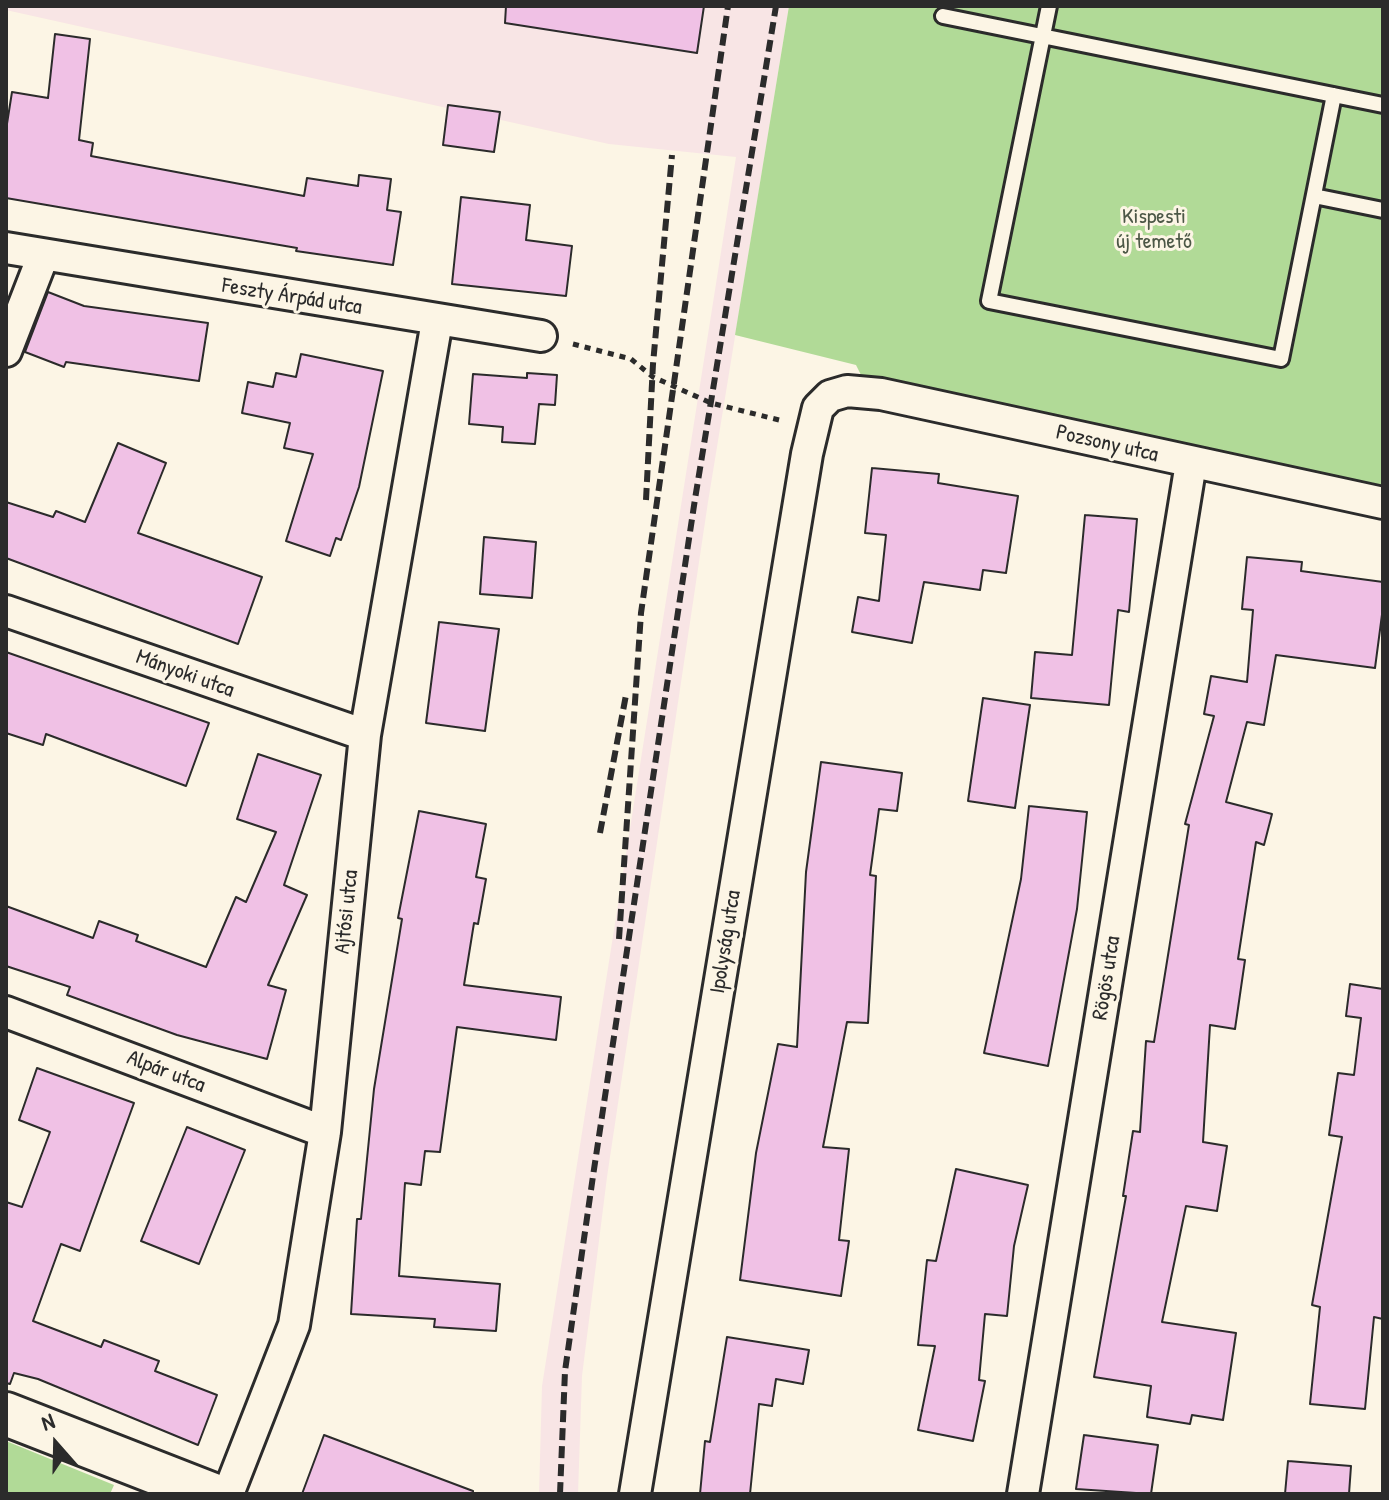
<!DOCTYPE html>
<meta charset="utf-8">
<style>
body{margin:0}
#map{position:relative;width:1389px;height:1500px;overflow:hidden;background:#fcf5e5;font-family:"Patrick Hand",sans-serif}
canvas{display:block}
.frame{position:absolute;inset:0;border:8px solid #2b2b2b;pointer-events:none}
.north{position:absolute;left:16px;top:1404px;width:80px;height:80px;-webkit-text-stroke:6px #fcf5e5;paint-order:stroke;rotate:340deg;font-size:22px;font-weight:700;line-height:32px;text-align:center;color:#2b2b2b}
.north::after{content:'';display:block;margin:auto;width:28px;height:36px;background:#2b2b2b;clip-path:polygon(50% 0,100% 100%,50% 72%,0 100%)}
</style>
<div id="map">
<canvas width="1389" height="1500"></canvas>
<div class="frame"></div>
<div class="north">N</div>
</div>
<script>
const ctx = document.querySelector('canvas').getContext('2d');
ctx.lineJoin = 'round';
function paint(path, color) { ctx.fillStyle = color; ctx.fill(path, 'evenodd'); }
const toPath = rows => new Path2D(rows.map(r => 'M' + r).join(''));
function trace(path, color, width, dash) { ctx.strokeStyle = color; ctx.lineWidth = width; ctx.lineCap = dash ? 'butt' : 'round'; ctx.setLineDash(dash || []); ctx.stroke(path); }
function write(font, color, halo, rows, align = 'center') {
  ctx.font = font + ' "Patrick Hand",sans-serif'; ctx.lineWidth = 6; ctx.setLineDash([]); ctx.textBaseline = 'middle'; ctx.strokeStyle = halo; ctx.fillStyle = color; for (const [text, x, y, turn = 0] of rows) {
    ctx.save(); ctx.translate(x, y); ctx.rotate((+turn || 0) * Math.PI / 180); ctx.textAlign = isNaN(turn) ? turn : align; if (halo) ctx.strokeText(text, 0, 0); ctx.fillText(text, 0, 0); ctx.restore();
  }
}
paint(toPath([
 [6,6,789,6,708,502,607,1177,582,1376,578,1494,539,1494,542,1386,736,157,609,144,6,10]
]), '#f8e5e5');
paint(toPath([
 [789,6,1383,6,1383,508,873,399,856,365,735,335],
 [6,1441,114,1485,110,1494,6,1494]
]), '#b1da97');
const building = toPath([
 [506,6,704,6,697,53,505,23,506,6],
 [55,34,90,39,79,140,93,143,91,156,304,196,307,178,358,186,359,175,391,179,387,210,401,212,393,265,296,251,297,248,6,198,6,130,12,92,48,98,55,34],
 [448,105,500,112,494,152,443,145,448,105],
 [461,197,530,205,526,240,572,246,566,296,452,284,461,197],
 [48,292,84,306,208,323,199,381,66,362,64,367,25,352,48,292],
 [301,354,383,371,359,487,341,540,336,538,330,556,286,541,313,454,284,448,290,423,242,413,248,382,273,387,276,373,296,377,301,354],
 [527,373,557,375,555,405,539,404,535,444,502,442,503,427,469,424,473,374,527,378,527,373],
 [118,443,166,463,138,533,262,577,238,644,6,558,6,502,53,517,56,511,85,522,118,443],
 [872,468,939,474,938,483,1018,496,1006,573,983,570,980,590,924,582,912,643,852,632,858,597,879,601,886,535,865,533,872,468],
 [1085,515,1137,519,1129,612,1118,610,1109,705,1031,698,1035,652,1072,655,1085,515],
 [484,537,536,542,532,598,480,594,484,537],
 [1247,557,1302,562,1301,571,1383,582,1383,607,1375,668,1276,655,1264,725,1247,722,1226,802,1272,814,1264,845,1256,842,1238,959,1245,960,1235,1029,1210,1025,1203,1142,1227,1146,1217,1211,1186,1206,1162,1322,1236,1333,1223,1420,1192,1415,1190,1424,1147,1417,1151,1386,1094,1377,1126,1196,1123,1196,1133,1131,1140,1132,1146,1041,1154,1042,1189,825,1185,824,1214,716,1204,714,1211,676,1247,682,1253,610,1242,609,1247,557],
 [439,622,499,629,485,731,426,723,439,622],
 [6,652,209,723,186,786,46,734,43,745,6,733,6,652],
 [983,698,1030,705,1015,808,968,801,983,698],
 [258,754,321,775,284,885,307,895,268,985,286,990,267,1059,177,1035,67,995,70,987,6,966,6,906,93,938,99,921,138,935,136,941,206,967,236,897,246,902,276,832,237,819,258,754],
 [821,762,902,773,897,811,879,809,870,875,876,876,868,1023,847,1022,823,1147,849,1149,839,1240,849,1241,841,1296,740,1280,756,1153,778,1044,797,1047,806,872,821,762],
 [1029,806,1087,812,1077,909,1048,1066,984,1053,1021,879,1029,806],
 [419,811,486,824,476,877,486,879,478,924,474,923,464,985,561,997,556,1040,457,1027,440,1152,425,1151,421,1185,405,1183,399,1276,500,1284,496,1331,434,1327,435,1319,351,1314,357,1219,361,1219,374,1089,402,919,398,918,419,811],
 [1350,984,1383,989,1383,1319,1374,1317,1365,1409,1310,1404,1320,1307,1312,1305,1342,1137,1329,1135,1338,1073,1354,1075,1361,1018,1346,1016,1350,984],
 [37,1068,134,1103,80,1251,61,1244,33,1321,101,1347,104,1340,159,1361,155,1371,217,1395,198,1445,38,1379,14,1373,10,1384,6,1383,6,1202,22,1207,50,1132,19,1120,37,1068],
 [187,1127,245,1150,199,1264,141,1241,187,1127],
 [956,1169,1028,1185,1014,1246,1007,1316,985,1314,979,1380,985,1381,973,1441,918,1430,935,1346,918,1345,927,1260,936,1261,956,1169],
 [727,1337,809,1350,803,1384,776,1379,772,1406,759,1404,750,1494,700,1494,705,1441,710,1442,727,1337],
 [324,1435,473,1491,473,1494,302,1494,324,1435],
 [1084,1435,1158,1445,1151,1494,1076,1489,1084,1435],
 [1288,1461,1351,1466,1349,1494,1285,1494,1288,1461]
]);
paint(building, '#f0c1e5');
trace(building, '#2b2b2b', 2);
const lane = toPath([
 [1049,6,989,301,1281,359,1334,95],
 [943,16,1383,105],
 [1314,196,1383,210]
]);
const street = toPath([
 [6,248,541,336],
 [6,351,43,256],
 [6,611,365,735],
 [6,1012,325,1132],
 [228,1494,294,1325,325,1132,365,735,437,321],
 [635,1494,807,454,818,408,830,396,847,391,881,394,1383,503],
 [1023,1494,1191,463]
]);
const secondary = toPath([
 [6,1414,211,1494]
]);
trace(lane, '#2b2b2b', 20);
trace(street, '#2b2b2b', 36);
trace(secondary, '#2b2b2b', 48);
trace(toPath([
 [573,344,631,359,653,377,711,403,783,421]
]), '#2b2b2b', 5, [6, 6]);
trace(lane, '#fcf5e5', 14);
trace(street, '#fcf5e5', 30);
trace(secondary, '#fcf5e5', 42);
trace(toPath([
 [646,500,653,364,672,155],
 [600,833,626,695],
 [619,939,641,613,728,6],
 [560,1494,565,1371,593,1176,695,499,776,6]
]), '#2b2b2b', 6, [12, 6]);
write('22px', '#4c5746', '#fcf5e5', [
 ["Kispesti",1154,217],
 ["új temető",1154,242]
]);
write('22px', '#2b2b2b', '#fcf5e5', [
 ["Feszty Árpád utca",292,297,9],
 ["Pozsony utca",1107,444,13],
 ["Mányoki utca",185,674,20],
 ["Ajtósi utca",347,912,-84],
 ["Ipolyság utca",726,942,-81],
 ["Rögös utca",1107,978,-81],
 ["Alpár utca",166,1072,21]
]);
</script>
